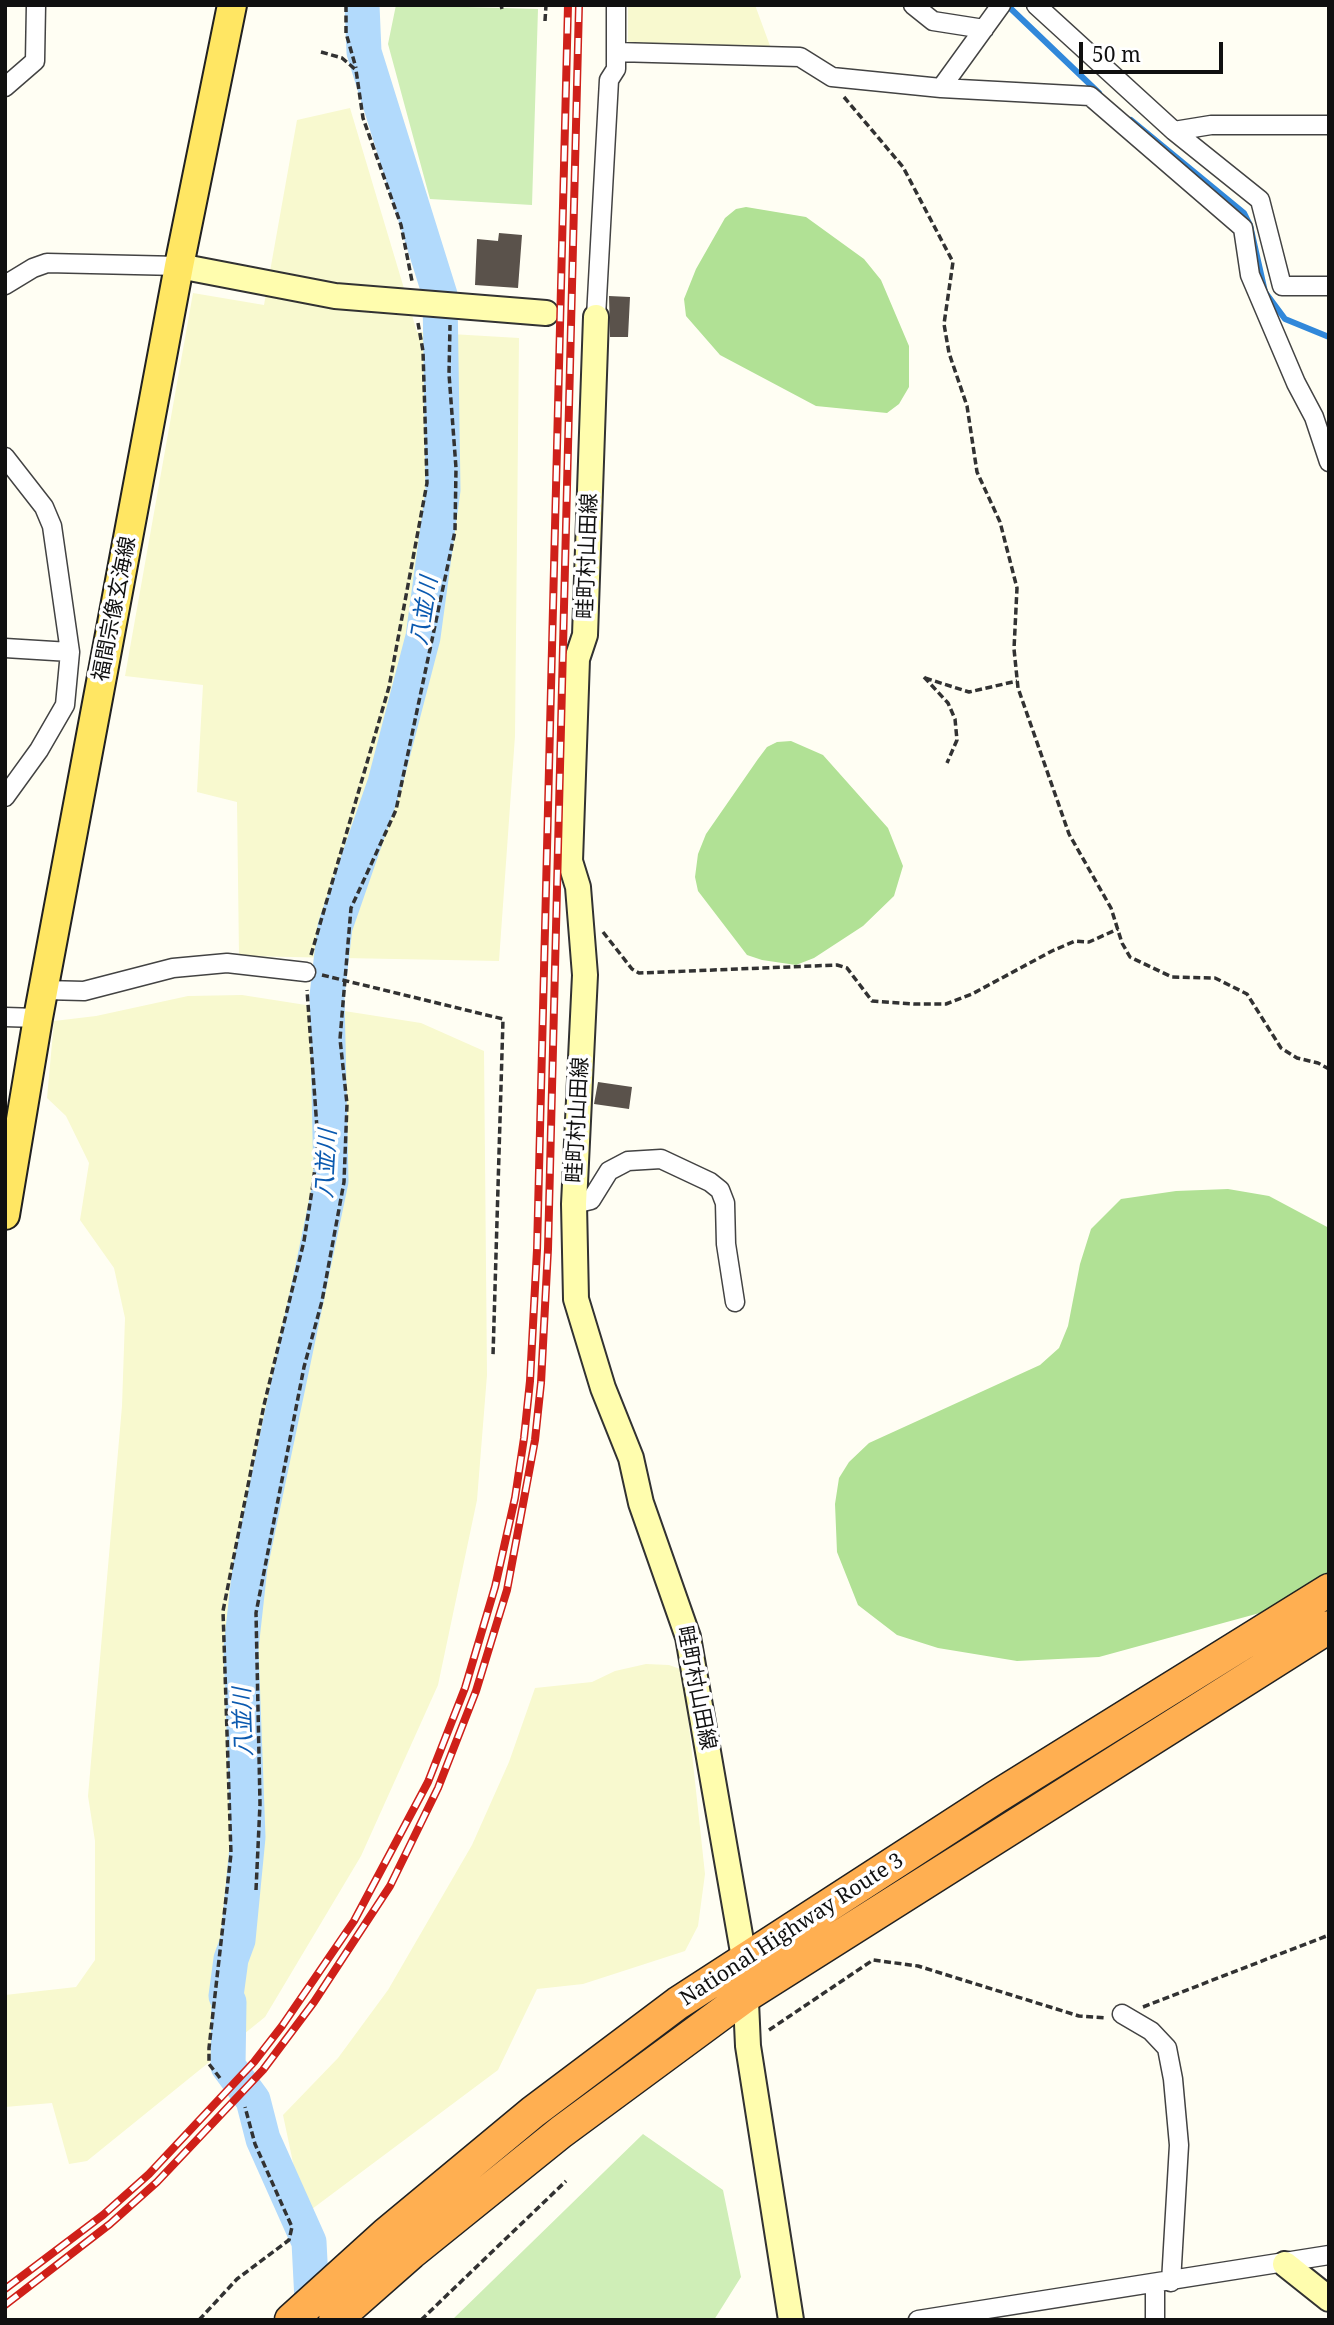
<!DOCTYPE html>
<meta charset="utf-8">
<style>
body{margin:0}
#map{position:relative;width:1334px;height:2325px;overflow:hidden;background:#fffef3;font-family:"Noto Serif",serif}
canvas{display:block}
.frame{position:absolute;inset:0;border:7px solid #101010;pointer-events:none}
.scale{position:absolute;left:1079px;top:42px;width:144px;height:32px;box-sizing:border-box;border:4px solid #101010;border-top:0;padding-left:9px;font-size:21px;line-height:24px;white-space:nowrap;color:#101010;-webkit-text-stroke:5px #fff;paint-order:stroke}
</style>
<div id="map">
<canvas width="1334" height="2325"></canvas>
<div class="frame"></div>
<div class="scale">50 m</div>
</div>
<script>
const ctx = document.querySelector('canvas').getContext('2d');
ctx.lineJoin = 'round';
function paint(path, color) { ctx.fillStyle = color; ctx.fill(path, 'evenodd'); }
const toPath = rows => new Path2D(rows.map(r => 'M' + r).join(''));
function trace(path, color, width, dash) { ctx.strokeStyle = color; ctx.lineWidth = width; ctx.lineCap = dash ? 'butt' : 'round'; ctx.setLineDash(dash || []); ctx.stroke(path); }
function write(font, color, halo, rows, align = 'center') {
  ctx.font = font + ' "Noto Serif","Noto Sans JP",serif'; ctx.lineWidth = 7; ctx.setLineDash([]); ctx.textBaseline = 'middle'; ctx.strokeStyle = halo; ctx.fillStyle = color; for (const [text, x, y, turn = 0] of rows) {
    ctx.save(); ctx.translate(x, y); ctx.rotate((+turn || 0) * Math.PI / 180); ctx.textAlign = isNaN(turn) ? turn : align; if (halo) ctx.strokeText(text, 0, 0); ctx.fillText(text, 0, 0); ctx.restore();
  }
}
paint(toPath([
 [628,5,755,5,773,54,628,51],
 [350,108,417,332,519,338,515,736,499,961,239,956,237,802,197,792,203,685,125,676,193,293,264,305,297,120],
 [242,995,421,1023,484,1051,487,1375,477,1500,438,1685,361,1856,265,2017,87,2161,69,2164,52,2103,5,2107,5,1995,76,1987,95,1960,95,1841,88,1796,122,1406,125,1318,114,1268,80,1220,89,1163,66,1116,47,1098,54,1021,96,1016,188,996],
 [646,1664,669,1665,683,1670,705,1874,698,1926,685,1951,583,1984,537,1989,498,2070,304,2215,283,2115,338,2058,388,1990,472,1845,509,1762,535,1688,592,1682,615,1671]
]), '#f8f9cf');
paint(toPath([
 [396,5,538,9,532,205,430,199,388,44],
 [643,2134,723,2190,741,2277,714,2320,452,2320]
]), '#cfeeb7');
paint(toPath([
 [746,207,806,217,864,259,881,280,909,346,909,387,899,404,887,413,816,406,720,355,686,316,684,299,696,269,725,218,736,209],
 [791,741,823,755,888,828,903,866,894,896,863,926,814,958,796,965,762,960,747,955,698,891,695,877,698,854,706,834,758,759,767,747,777,742],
 [1228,1189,1269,1196,1329,1228,1329,1594,1099,1657,1017,1661,938,1648,897,1635,858,1605,837,1552,835,1504,839,1478,849,1462,869,1443,1040,1365,1059,1348,1068,1326,1080,1264,1091,1229,1121,1199,1176,1191]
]), '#b1e195');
trace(toPath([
 [1007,5,1099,93],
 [1131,120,1244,213,1250,225,1265,292,1285,319,1329,337]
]), '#3188da', 6);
trace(toPath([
 [313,2320,309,2242,263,2139,253,2100,228,2066,229,2002,226,1996,231,1959,238,1940,248,1837,241,1648,250,1567,331,1181,327,996,335,927,385,783,423,637,443,490,440,295,364,52,362,5]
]), '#b2dafc', 35);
paint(toPath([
 [499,233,522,235,518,288,475,285,477,239,498,241],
 [609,296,630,297,628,337,610,337],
 [598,1082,632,1087,629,1109,594,1104]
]), '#5a524b');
const street = toPath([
 [913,5,933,21,984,29],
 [1036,5,1174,131,1260,200,1282,286,1329,286],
 [616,52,800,57,832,77,941,88,1090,96,1243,228,1250,275,1296,383,1314,417,1329,462],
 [5,87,35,61,36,5],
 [941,88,1001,5],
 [1174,131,1211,125,1329,125],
 [5,285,33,268,47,263,179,266],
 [596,317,609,80,616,69,616,5],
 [5,457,44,507,52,526,70,652,65,705,39,750,5,797],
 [5,648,70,652],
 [44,990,84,991,173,968,227,963,306,972],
 [5,1017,38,1018],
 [574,1204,591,1200,609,1171,628,1161,661,1159,710,1182,720,1190,725,1203,726,1244,735,1302],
 [1122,2014,1151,2031,1167,2048,1173,2079,1179,2145,1171,2282],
 [918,2320,1329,2255],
 [1155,2320,1155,2284]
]);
const secondary = toPath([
 [179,266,335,296,546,313],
 [596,317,585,635,577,659,570,861,578,887,585,975,574,1204,576,1299,603,1388,631,1458,641,1503,688,1637,744,1958,748,2046,791,2320],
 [1285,2264,1329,2299]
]);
const primary = toPath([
 [5,1215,38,1018,179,266,232,5]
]);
const highway = toPath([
 [291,2320,386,2234,533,2112,678,2003,996,1797,1329,1590],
 [335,2320,411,2253,561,2132,744,1997,1329,1627]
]);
trace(street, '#434343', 21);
trace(secondary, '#323232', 28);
trace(primary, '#212121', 32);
trace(highway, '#212121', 35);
trace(toPath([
 [346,5,346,33,356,68],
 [501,5,502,9],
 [545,21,546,5],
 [321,52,342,58,356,70,363,118,401,225,412,281],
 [844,97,903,167,953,262,944,324,949,353,967,406,977,472,1000,522,1017,588,1014,649,1018,688,1069,834,1111,908,1122,943,1130,957,1172,977,1215,978,1247,994,1281,1048,1297,1058,1318,1063,1329,1069],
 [924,677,948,703,955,719,957,740,947,763],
 [925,678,969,692,1017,681],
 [603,932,632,969,639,973,837,965,847,968,872,1001,914,1004,946,1004,972,994,1052,951,1075,941,1089,942,1118,929],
 [311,955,389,687,427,483,423,351,418,323],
 [322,975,503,1019,493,1356],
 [256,1890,260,1804,256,1613,304,1367,322,1301,344,1182,347,1104,340,1039,351,908,396,810,455,531,456,468,449,374,450,325],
 [1143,2007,1329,1935],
 [769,2030,873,1960,918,1966,1079,2016,1106,2018],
 [220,2078,209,2064,209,2048,231,1854,223,1611,264,1405,304,1241,313,1184,318,1142,307,990],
 [199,2320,237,2279,289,2240,292,2227,255,2144,245,2107],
 [421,2320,566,2181]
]), '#323232', 3.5, [7, 3.5]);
trace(street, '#fff', 18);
trace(secondary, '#fffdae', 24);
trace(primary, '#ffe663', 28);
trace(highway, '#ffaf51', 32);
const rail = toPath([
 [5,2289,103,2215,149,2174,254,2062,282,2026,354,1921,428,1782,465,1688,495,1587,515,1498,524,1438,530,1381,537,1250,568,5],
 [5,2305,110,2224,157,2182,263,2070,314,2002,390,1886,438,1788,476,1691,507,1590,535,1440,541,1383,548,1249,579,5]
]);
trace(rail, '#cf2019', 8);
trace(rail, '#fff', 5, [16]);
write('21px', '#101010', '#fff', [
 ["畦町村山田線",588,556,-88],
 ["福間宗像玄海線",115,609,-79],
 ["畦町村山田線",578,1120,-87],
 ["畦町村山田線",696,1688,79],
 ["National Highway Route 3",792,1930,-33]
]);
write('italic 23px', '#0b5ab0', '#fff', [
 ["八並川",425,611,-81],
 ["八並川",327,1164,-87],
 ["八並川",244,1722,-92]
]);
</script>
